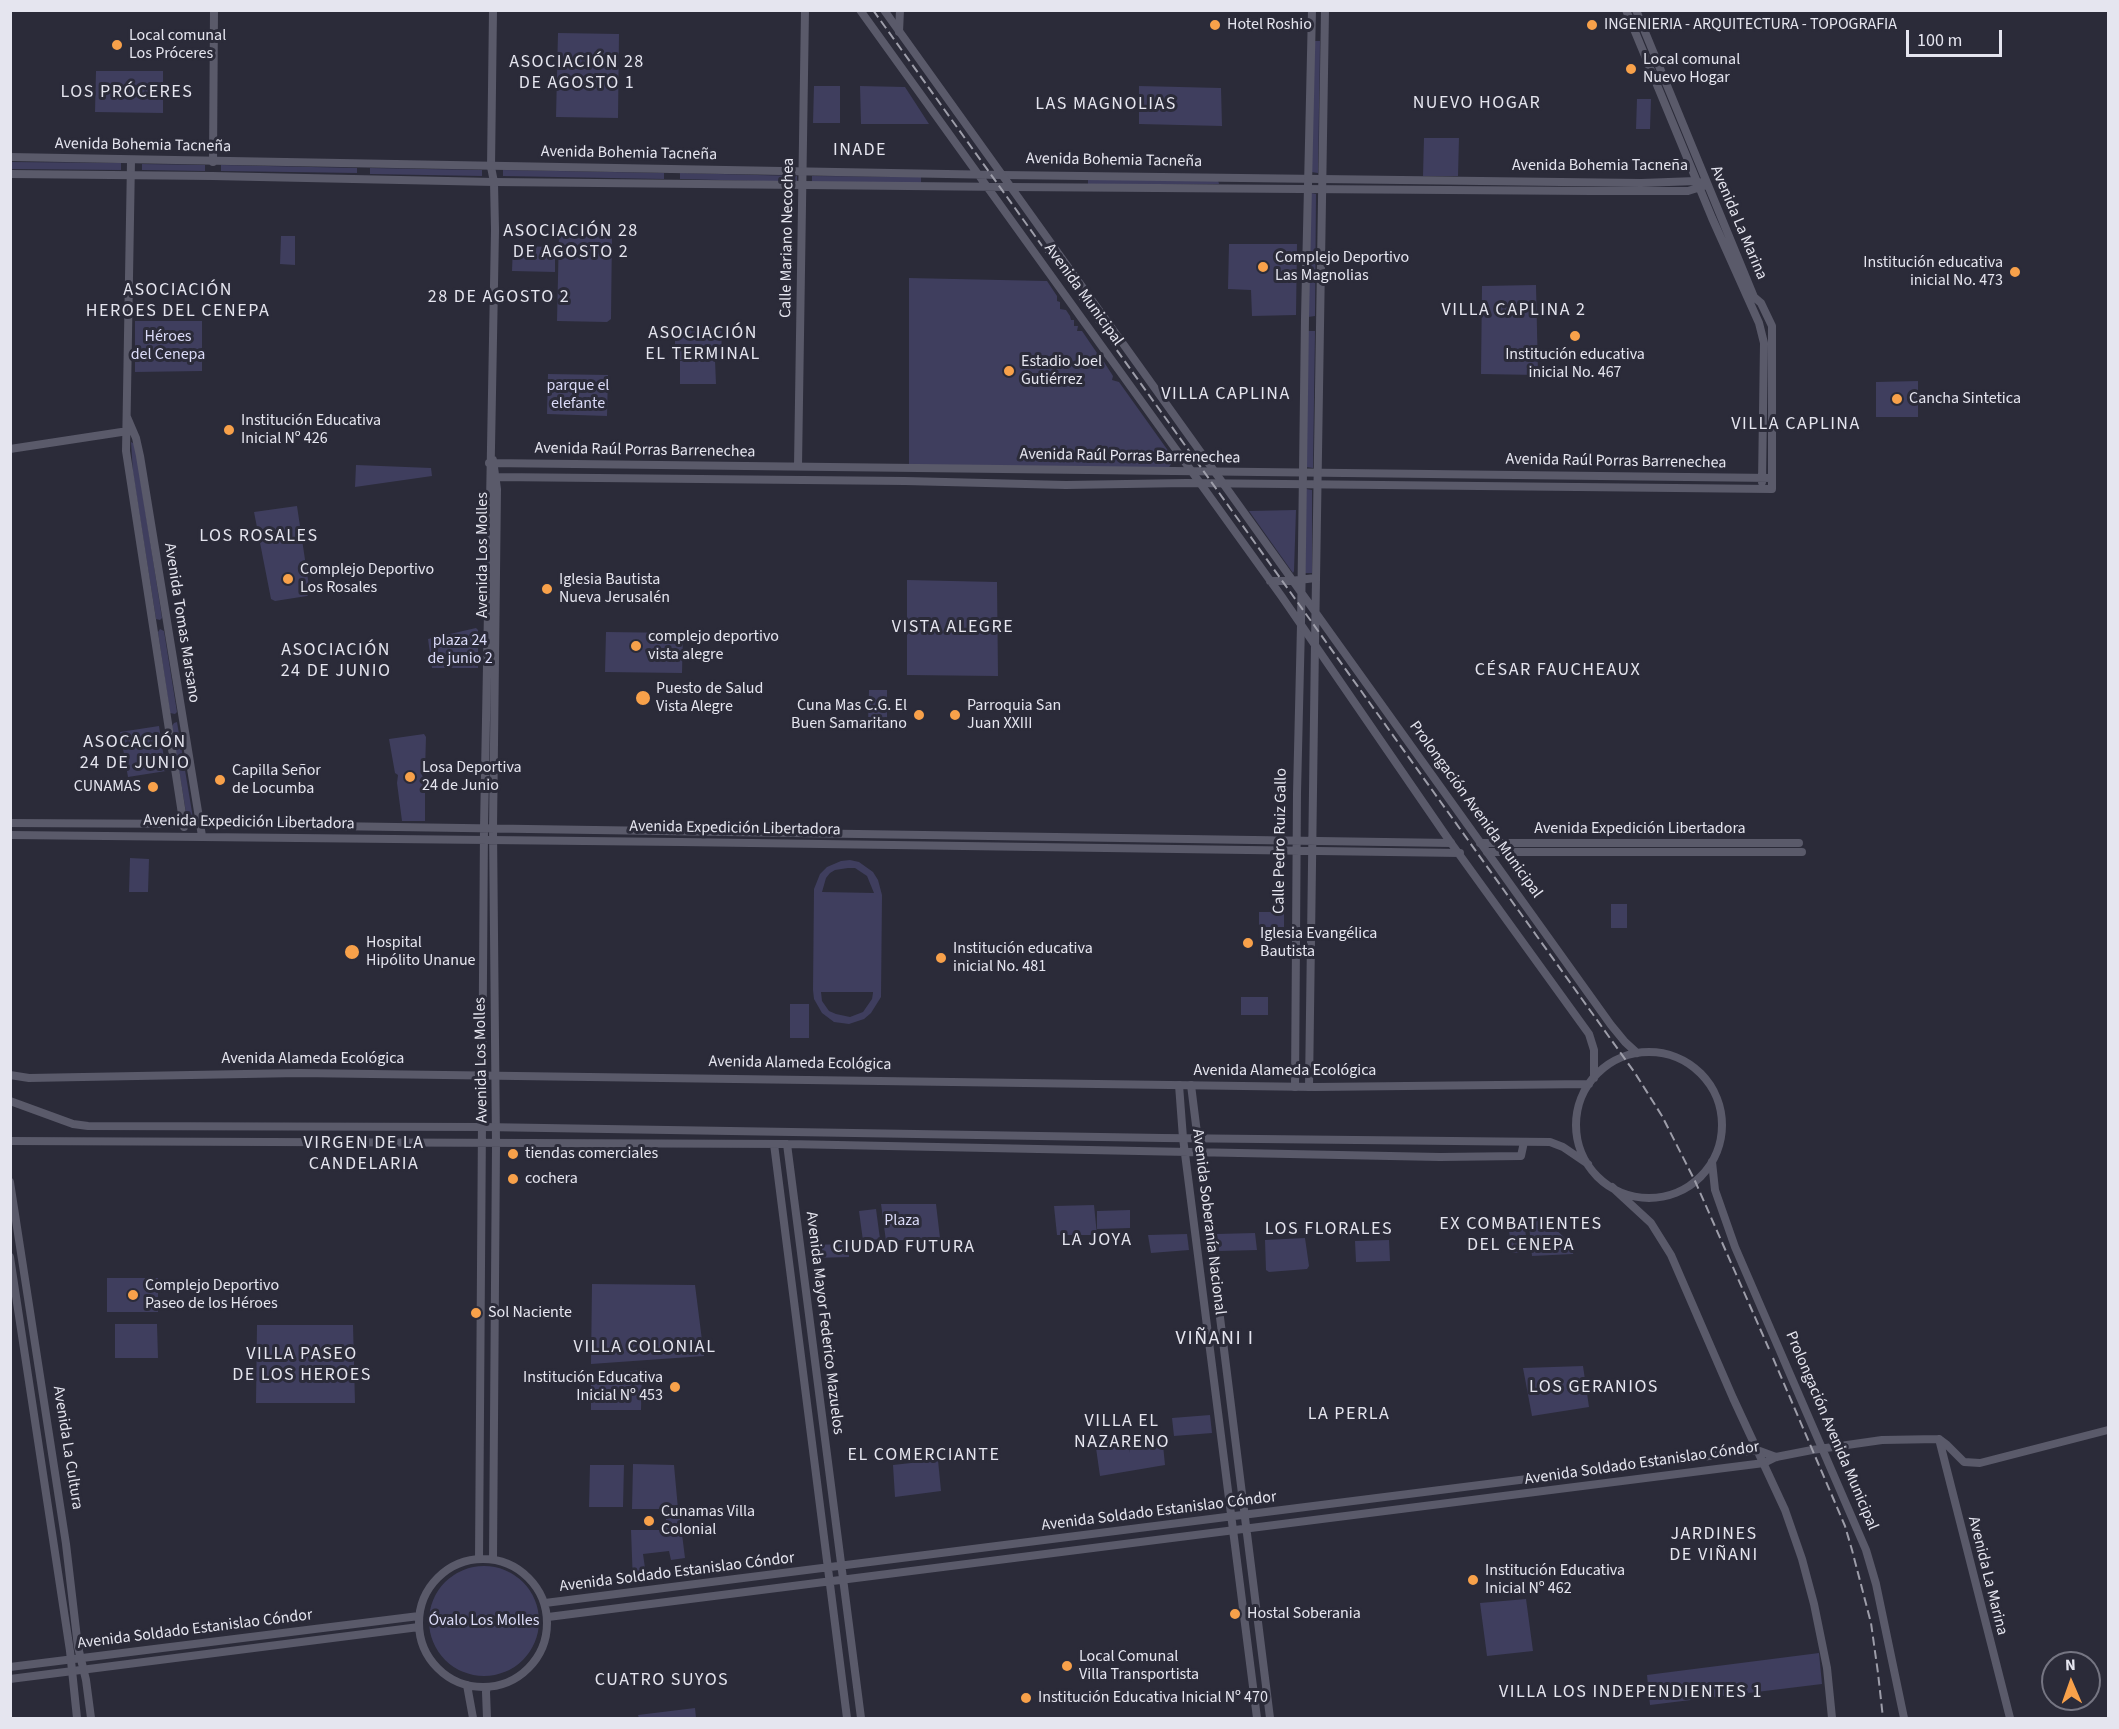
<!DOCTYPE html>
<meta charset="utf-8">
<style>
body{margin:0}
#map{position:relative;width:2119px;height:1729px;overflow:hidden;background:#2b2b39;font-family:"Source Sans 3",sans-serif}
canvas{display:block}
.frame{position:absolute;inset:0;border:12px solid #e5e5ef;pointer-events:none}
.north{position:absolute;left:2041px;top:1651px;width:60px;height:60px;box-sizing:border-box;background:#2b2b39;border:2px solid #757582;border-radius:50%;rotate:358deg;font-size:16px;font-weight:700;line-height:24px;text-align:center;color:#e5e5ef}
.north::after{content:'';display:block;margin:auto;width:21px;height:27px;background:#f8a14a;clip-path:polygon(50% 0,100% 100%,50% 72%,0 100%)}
.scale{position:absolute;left:1906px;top:30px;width:96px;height:27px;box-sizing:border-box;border:3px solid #e5e5ef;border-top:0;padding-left:8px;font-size:18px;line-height:21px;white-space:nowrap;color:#e5e5ef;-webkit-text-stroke:4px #2b2b39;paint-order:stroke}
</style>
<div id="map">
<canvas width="2119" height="1729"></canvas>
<div class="frame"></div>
<div class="north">N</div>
<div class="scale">100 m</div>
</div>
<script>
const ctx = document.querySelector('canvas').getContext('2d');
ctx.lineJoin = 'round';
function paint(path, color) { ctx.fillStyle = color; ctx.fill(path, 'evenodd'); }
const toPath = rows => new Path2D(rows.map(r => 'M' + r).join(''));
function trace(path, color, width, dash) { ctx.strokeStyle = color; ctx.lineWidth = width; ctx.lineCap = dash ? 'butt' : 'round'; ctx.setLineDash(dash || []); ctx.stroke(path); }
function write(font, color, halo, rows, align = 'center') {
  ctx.font = font + ' "Source Sans 3",sans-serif'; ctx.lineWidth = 6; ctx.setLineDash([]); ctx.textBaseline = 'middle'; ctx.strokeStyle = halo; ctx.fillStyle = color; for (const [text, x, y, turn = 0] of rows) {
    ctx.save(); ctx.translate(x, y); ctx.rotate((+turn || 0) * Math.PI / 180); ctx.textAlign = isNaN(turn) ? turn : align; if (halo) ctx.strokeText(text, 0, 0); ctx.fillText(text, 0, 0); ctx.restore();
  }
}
paint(toPath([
 [558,33,619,34,618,118,556,117],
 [1314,41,1320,41,1318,173,1311,172],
 [96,71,163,71,163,113,95,112],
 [814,86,840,86,840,123,813,123],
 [860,86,905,87,929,124,861,124],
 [1139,86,1221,88,1222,126,1139,124],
 [1637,99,1651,99,1650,129,1636,129],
 [1424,138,1459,138,1458,176,1423,176],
 [11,162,121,163,121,170,11,169],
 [142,164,205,165,205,171,142,170],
 [221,165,357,168,357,173,221,171],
 [370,168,482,170,482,176,370,174],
 [503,170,664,173,664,179,503,176],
 [680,173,797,176,797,182,680,179],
 [812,176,921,177,921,184,812,183],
 [1088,180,1218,180,1219,184,1088,185],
 [1311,193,1316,194,1315,316,1308,317],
 [559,233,612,233,611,319,607,322,557,321],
 [281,236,295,236,295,265,280,264],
 [1229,244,1297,244,1296,315,1252,316,1251,290,1228,289],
 [513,246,555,247,555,272,512,271],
 [909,278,1047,281,1057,296,1057,301,1060,302,1060,309,1066,310,1070,316,1071,320,1074,320,1074,326,1078,326,1077,331,1082,331,1097,353,1096,357,1101,358,1100,361,1104,362,1113,376,1112,380,1119,382,1174,459,1168,469,909,466],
 [1536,285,1538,375,1481,374,1482,286],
 [135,321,202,321,202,371,135,372],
 [675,326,722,327,721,360,715,360,716,384,680,384,680,361,704,360,675,360],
 [1307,331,1315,331,1313,468,1306,467],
 [548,374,608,375,607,416,547,414],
 [1918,381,1918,417,1876,417,1876,382],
 [131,442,135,444,162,618,160,620,156,619,133,473],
 [356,465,431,468,432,476,355,487],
 [1306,489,1312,490,1312,573,1305,573],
 [297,506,310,593,307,596,275,601,271,599,254,512],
 [1296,510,1294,571,1293,573,1249,511],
 [907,580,997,582,998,676,907,675],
 [476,628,478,630,478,668,432,668,428,639],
 [160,629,164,631,177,712,175,714,170,713,158,632],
 [606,632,683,633,682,673,605,672],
 [869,690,887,690,887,723,868,723],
 [177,722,193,818,191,821,187,819,172,726,174,723],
 [159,726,166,771,128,777,120,732],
 [424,734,426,737,425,771,422,775,425,782,425,821,402,821,397,783,398,775,395,773,389,739],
 [130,858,149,859,148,892,129,892],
 [850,860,859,862,873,872,878,880,882,895,881,997,871,1013,864,1019,849,1024,834,1022,822,1013,814,999,813,990,814,889,820,874,827,867,841,861],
 [848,868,855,868,867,876,874,893,822,892,826,878,830,873,835,870],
 [821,992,873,992,873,993,872,999,863,1012,850,1017,836,1014,829,1011,822,1001],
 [1611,904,1627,904,1627,928,1611,928],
 [1259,912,1284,912,1284,927,1259,927],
 [1241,997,1268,997,1268,1015,1241,1015],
 [790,1004,809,1004,809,1038,790,1038],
 [881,1204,936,1204,940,1238,886,1241],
 [1094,1205,1097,1235,1057,1235,1054,1206],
 [876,1209,880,1239,863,1241,859,1211],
 [1130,1210,1130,1228,1097,1229,1097,1211],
 [1528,1215,1541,1215,1575,1248,1573,1254,1532,1256],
 [1524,1221,1528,1252,1512,1253,1508,1223],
 [1255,1233,1257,1250,1219,1251,1217,1234],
 [1187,1234,1189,1250,1151,1253,1148,1235],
 [1305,1238,1309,1266,1307,1269,1269,1272,1266,1270,1265,1240],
 [1389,1240,1390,1261,1356,1262,1355,1241],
 [848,1244,849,1257,812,1258,810,1245],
 [107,1278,158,1278,158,1312,107,1312],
 [592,1284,695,1285,704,1356,591,1364],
 [115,1324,157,1324,158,1358,115,1358],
 [257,1325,353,1325,355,1403,256,1403],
 [1583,1366,1589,1407,1532,1416,1523,1368],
 [642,1370,641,1410,591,1410,591,1375],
 [1210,1415,1212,1433,1174,1436,1172,1418],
 [1162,1435,1165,1465,1100,1476,1095,1441,1127,1437,1130,1453,1129,1439],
 [938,1460,941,1491,895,1497,893,1465],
 [633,1464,674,1465,678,1509,632,1509],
 [590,1465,624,1465,623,1507,589,1507],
 [679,1510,685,1558,671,1560,669,1551,643,1554,647,1582,633,1584,631,1530,666,1530,666,1511],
 '429 1621a55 55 0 1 1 110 0a55 55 0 1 1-110 0Z',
 [1526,1599,1533,1651,1487,1656,1480,1603],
 [1819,1653,1822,1684,1650,1705,1647,1675],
 [695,1708,696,1718,639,1718,638,1715]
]), '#3f3e5e');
trace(toPath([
 [1626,10,1712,218,1759,323,1764,343,1762,482],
 [899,32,900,10],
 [131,161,126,451,184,827],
 [213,162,214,10],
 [1002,175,1641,183,1696,181,1707,185],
 [1010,187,1592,191,1688,191,1707,185],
 [127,417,136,438,140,456,202,836],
 [10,449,128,431],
 [489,463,1772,478],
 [798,466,805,10],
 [495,477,905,481,1066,485,1186,483,1772,489,1772,326,1761,303,1754,297,1636,10],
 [10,823,199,824,1451,843],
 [10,835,680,842,1460,853],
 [1480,843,1799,843],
 [1487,852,1802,852],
 [1179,1085,1183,1138,1257,1718],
 [1191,1085,1270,1718],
 [1295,1087,1297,793,1301,625],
 [1309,1087,1315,643],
 [10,1141,787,1144,1440,1157,1521,1156,1524,1142],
 [774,1144,847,1718],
 [787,1144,861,1718],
 [1712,1162,1715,1190,1735,1247,1866,1550,1876,1584,1904,1718],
 [1939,1439,2010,1718],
 '419 1623a64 64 0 1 1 128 0a64 64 0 1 1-128 0Z',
 [479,1559,484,828,495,230,494,182,491,167,493,10],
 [493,1559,496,1144,493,829,497,489,493,460],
 [545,1603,1757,1450,1776,1457],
 [548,1617,1764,1463,1776,1457,1812,1450,1882,1440,1939,1439,1947,1445,1964,1462,1980,1463,2108,1430],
 [10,1667,419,1616],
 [10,1679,419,1627],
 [467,1685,473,1718],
 [487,1687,486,1692,487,1718]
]), '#5a5a6a', 8);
trace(toPath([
 [860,10,1282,597,1451,843,1589,1034,1594,1050,1594,1078],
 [884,10,1611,1025,1625,1042,1637,1053],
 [10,157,1002,175],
 [10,174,212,176,494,182,1010,187],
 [1270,581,1291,581,1315,578],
 [1301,624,1305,318,1312,10],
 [1315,643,1325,10],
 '1576 1125a73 73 0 1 1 146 0a73 73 0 1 1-146 0Z',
 [10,1075,29,1078,299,1073,1315,1087,1589,1084],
 [10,1101,73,1124,88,1126,483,1127,1163,1138,1550,1142,1563,1147,1588,1164],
 [10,1182,66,1544,78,1647,86,1680,91,1718],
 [1612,1187,1651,1223,1671,1255,1733,1398,1785,1510,1802,1559,1814,1604,1827,1668,1832,1718],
 [10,1257,70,1651,77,1718]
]), '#5a5a6a', 8);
trace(toPath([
 [873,10,1635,1073,1662,1116,1695,1181,1769,1349],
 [1773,1358,1845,1526,1852,1550,1871,1623,1878,1673,1883,1718]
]), '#9d9da9', 2, [9, 4.5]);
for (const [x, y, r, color] of [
 [1215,25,6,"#f8a14a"],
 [1592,25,6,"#f8a14a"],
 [117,45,6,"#f8a14a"],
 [1631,69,6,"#f8a14a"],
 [1263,267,6,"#f8a14a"],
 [2015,272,6,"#f8a14a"],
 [1575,336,6,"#f8a14a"],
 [1009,371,6,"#f8a14a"],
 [1897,399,6,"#f8a14a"],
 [229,430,6,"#f8a14a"],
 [288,579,6,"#f8a14a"],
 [547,589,6,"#f8a14a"],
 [636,646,6,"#f8a14a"],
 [643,698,8,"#f8a14a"],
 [919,715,6,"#f8a14a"],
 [955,715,6,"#f8a14a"],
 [410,777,6,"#f8a14a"],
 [220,780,6,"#f8a14a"],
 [153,787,6,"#f8a14a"],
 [1248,943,6,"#f8a14a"],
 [352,952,8,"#f8a14a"],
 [941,958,6,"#f8a14a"],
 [513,1154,6,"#f8a14a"],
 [513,1179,6,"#f8a14a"],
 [133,1295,6,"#f8a14a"],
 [476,1313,6,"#f8a14a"],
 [675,1387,6,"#f8a14a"],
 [649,1521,6,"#f8a14a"],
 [1473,1580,6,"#f8a14a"],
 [1235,1614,6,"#f8a14a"],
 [1067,1666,6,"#f8a14a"],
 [1026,1698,6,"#f8a14a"]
]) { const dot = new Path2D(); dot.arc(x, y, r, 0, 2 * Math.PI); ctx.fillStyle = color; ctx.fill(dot); trace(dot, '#2b2b39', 2); }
write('16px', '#e5e5ef', '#2b2b39', [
 ["Hotel Roshio",1227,25],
 ["INGENIERIA - ARQUITECTURA - TOPOGRAFIA",1604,25],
 ["Local comunal",129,36],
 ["Los Próceres",129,54],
 ["Local comunal",1643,60],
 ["Nuevo Hogar",1643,78],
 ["Complejo Deportivo",1275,258],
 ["Las Magnolias",1275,276],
 ["Institución educativa",2003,263,"right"],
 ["inicial No. 473",2003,281,"right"],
 ["Institución educativa",1575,355,"center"],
 ["inicial No. 467",1575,373,"center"],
 ["Estadio Joel",1021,362],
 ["Gutiérrez",1021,380],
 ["Cancha Sintetica",1909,399],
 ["Institución Educativa",241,421],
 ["Inicial Nº 426",241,439],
 ["Complejo Deportivo",300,570],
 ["Los Rosales",300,588],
 ["Iglesia Bautista",559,580],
 ["Nueva Jerusalén",559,598],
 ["complejo deportivo",648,637],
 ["vista alegre",648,655],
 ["Puesto de Salud",656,689],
 ["Vista Alegre",656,707],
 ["Cuna Mas C.G. El",907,706,"right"],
 ["Buen Samaritano",907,724,"right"],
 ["Parroquia San",967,706],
 ["Juan XXIII",967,724],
 ["Losa Deportiva",422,768],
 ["24 de Junio",422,786],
 ["Capilla Señor",232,771],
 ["de Locumba",232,789],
 ["CUNAMAS",141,787,"right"],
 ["Iglesia Evangélica",1260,934],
 ["Bautista",1260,952],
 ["Hospital",366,943],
 ["Hipólito Unanue",366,961],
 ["Institución educativa",953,949],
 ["inicial No. 481",953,967],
 ["tiendas comerciales",525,1154],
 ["cochera",525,1179],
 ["Complejo Deportivo",145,1286],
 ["Paseo de los Héroes",145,1304],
 ["Sol Naciente",488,1313],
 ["Institución Educativa",663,1378,"right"],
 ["Inicial Nº 453",663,1396,"right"],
 ["Cunamas Villa",661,1512],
 ["Colonial",661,1530],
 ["Institución Educativa",1485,1571],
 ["Inicial Nº 462",1485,1589],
 ["Hostal Soberania",1247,1614],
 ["Local Comunal",1079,1657],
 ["Villa Transportista",1079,1675],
 ["Institución Educativa Inicial Nº 470",1038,1698]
], 'left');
write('16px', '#e5e5ef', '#2b2b39', [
 ["Avenida Bohemia Tacneña",143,146,1],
 ["Avenida Bohemia Tacneña",629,154,1],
 ["Avenida Bohemia Tacneña",1114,161,1],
 ["Avenida Bohemia Tacneña",1600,166],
 ["Avenida La Marina",1738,223,67],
 ["Calle Mariano Necochea",788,238,-89],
 ["Avenida Municipal",1083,295,54],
 ["Avenida Raúl Porras Barrenechea",645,451,1],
 ["Avenida Raúl Porras Barrenechea",1130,457,1],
 ["Avenida Raúl Porras Barrenechea",1616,462,1],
 ["Avenida Los Molles",483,555,-90],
 ["Avenida Tomas Marsano",181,623,81],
 ["Prolongación Avenida Municipal",1475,810,54],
 ["Avenida Expedición Libertadora",249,823,1],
 ["Avenida Expedición Libertadora",735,829,1],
 ["Avenida Expedición Libertadora",1640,829],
 ["Calle Pedro Ruiz Gallo",1281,841,-89],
 ["Avenida Alameda Ecológica",313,1059],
 ["Avenida Los Molles",482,1060,-91],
 ["Avenida Alameda Ecológica",800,1064,1],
 ["Avenida Alameda Ecológica",1285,1071],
 ["Avenida Soberanía Nacional",1208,1222,83],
 ["Avenida Mayor Federico Mazuelos",824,1323,83],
 ["Prolongación Avenida Municipal",1831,1431,67],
 ["Avenida La Cultura",67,1448,81],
 ["Avenida Soldado Estanislao Cóndor",1642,1464,-8],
 ["Avenida Soldado Estanislao Cóndor",1159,1512,-7],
 ["Avenida Soldado Estanislao Cóndor",677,1573,-7],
 ["Avenida La Marina",1987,1576,76],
 ["Avenida Soldado Estanislao Cóndor",195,1630,-7]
]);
write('16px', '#dbdbf8', '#2b2b39', [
 ["Héroes",168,337],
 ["del Cenepa",168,355],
 ["parque el",578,386],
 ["elefante",578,404],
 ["plaza 24",460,641],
 ["de junio 2",460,659],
 ["Plaza",902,1221],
 ["Óvalo Los Molles",484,1621]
]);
ctx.letterSpacing = '1.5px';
write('18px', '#e5e5ef', '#2b2b39', [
 ["ASOCIACIÓN 28",577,63],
 ["DE AGOSTO 1",577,84],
 ["LOS PRÓCERES",127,93],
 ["NUEVO HOGAR",1477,104],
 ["LAS MAGNOLIAS",1106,105],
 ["INADE",860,151],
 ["ASOCIACIÓN 28",571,232],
 ["DE AGOSTO 2",571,253],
 ["ASOCIACIÓN",178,291],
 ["HEROES DEL CENEPA",178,312],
 ["28 DE AGOSTO 2",499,298],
 ["VILLA CAPLINA 2",1514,311],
 ["ASOCIACIÓN",703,334],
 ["EL TERMINAL",703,355],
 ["VILLA CAPLINA",1226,395],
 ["VILLA CAPLINA",1796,425],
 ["LOS ROSALES",259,537],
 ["VISTA ALEGRE",953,628],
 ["ASOCIACIÓN",336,651],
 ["24 DE JUNIO",336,672],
 ["CÉSAR FAUCHEAUX",1558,671],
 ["ASOCACIÓN",135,743],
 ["24 DE JUNIO",135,764],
 ["VIRGEN DE LA",364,1144],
 ["CANDELARIA",364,1165],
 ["EX COMBATIENTES",1521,1225],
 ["DEL CENEPA",1521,1246],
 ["LOS FLORALES",1329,1230],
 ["LA JOYA",1097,1241],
 ["CIUDAD FUTURA",904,1248],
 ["VILLA COLONIAL",645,1348],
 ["VILLA PASEO",302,1355],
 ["DE LOS HEROES",302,1376],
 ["LOS GERANIOS",1594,1388],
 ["LA PERLA",1349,1415],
 ["VILLA EL",1122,1422],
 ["NAZARENO",1122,1443],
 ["EL COMERCIANTE",924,1456],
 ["JARDINES",1714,1535],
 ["DE VIÑANI",1714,1556],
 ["CUATRO SUYOS",662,1681],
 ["VILLA LOS INDEPENDIENTES 1",1631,1693]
]);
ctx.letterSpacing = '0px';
ctx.letterSpacing = '1.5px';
write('20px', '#e5e5ef', '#2b2b39', [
 ["VIÑANI I",1215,1340]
]);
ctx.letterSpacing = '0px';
</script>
